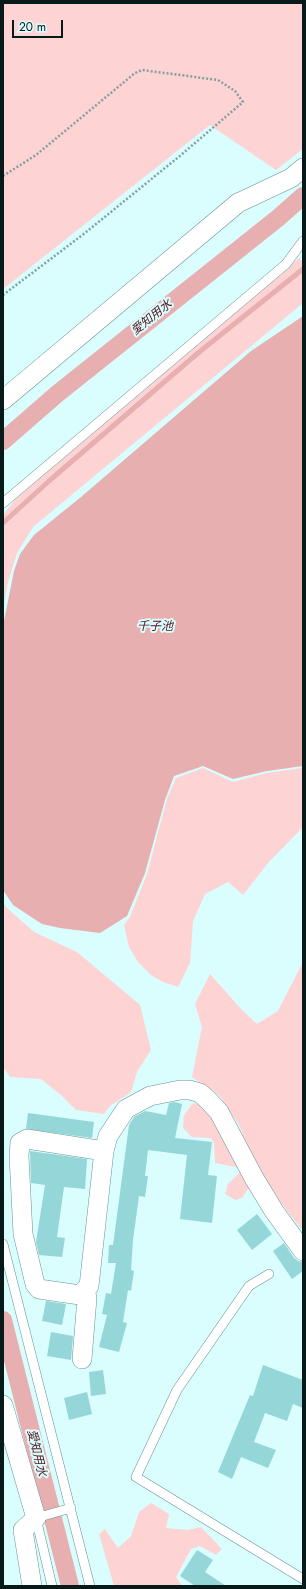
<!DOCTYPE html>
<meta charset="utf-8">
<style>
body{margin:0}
#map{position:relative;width:306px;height:1589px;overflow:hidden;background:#dafdfe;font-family:Jost,sans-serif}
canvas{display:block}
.frame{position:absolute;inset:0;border:4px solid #08191a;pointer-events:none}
.scale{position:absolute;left:12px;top:20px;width:51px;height:18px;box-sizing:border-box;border:2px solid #08191a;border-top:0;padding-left:5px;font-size:12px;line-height:14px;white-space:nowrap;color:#08191a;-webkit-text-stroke:3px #dafdfe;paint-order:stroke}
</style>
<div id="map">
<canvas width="306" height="1589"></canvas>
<div class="frame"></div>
<div class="scale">20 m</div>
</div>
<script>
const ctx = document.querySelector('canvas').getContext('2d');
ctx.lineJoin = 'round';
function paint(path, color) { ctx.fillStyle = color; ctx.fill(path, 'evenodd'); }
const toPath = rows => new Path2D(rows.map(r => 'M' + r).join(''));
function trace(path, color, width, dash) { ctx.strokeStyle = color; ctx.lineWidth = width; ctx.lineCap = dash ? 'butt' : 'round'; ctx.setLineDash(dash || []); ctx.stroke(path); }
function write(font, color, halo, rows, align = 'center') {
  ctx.font = font + ' Jost,"Noto Sans JP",sans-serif'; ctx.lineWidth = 4; ctx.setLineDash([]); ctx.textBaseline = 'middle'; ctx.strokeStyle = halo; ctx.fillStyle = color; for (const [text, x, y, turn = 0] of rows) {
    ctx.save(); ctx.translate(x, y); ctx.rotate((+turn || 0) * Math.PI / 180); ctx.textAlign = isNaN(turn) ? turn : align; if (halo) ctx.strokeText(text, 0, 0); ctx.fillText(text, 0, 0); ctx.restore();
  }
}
paint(toPath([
 [3,3,303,3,303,149,276,170,210,125,3,289],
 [299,258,303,262,303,303,33,527,17,553,8,582,3,608,3,515,21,492],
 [203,768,233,782,267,773,303,768,303,827,268,863,243,895,228,882,205,894,193,921,190,963,178,987,163,982,151,975,138,962,129,947,124,925,130,917,147,874,167,799,176,778],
 [3,901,6,907,34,932,77,952,140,1005,151,1050,137,1072,131,1092,110,1106,104,1114,76,1110,62,1096,41,1079,10,1077,3,1067],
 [303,962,303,1231,257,1172,239,1125,219,1095,192,1077,202,1027,195,1004,210,974,241,1009,257,1024,278,1011],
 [203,1102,256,1192,248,1189,242,1198,235,1200,225,1194,228,1184,241,1171,236,1167,215,1163,214,1143,211,1138,192,1137,183,1128,184,1115,192,1104],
 [151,1503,169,1514,166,1528,188,1530,201,1527,222,1549,216,1555,200,1546,191,1549,176,1577,182,1586,114,1586,99,1534,105,1529,118,1548,131,1536,139,1512]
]), '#fdd3d3');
paint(toPath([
 [303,316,303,766,267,771,233,779,203,766,174,776,165,800,145,873,127,916,100,933,60,928,42,924,13,905,3,890,3,626,14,571,20,554,34,535,81,497,251,351]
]), '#e7afb0');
trace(toPath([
 [3,523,49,481,198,353,303,269]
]), '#e7afb0', 5);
trace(toPath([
 [3,441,57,394,278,218,303,196],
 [3,1320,70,1586]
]), '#e7afb0', 18);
paint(toPath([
 [175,1102,182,1104,175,1138,212,1142,208,1175,217,1176,212,1223,180,1219,187,1155,148,1150,145,1176,148,1176,145,1197,139,1196,133,1240,131,1270,134,1271,131,1291,128,1290,123,1322,127,1323,119,1352,99,1347,107,1315,102,1314,106,1293,111,1294,116,1263,108,1263,109,1245,113,1245,129,1125,134,1117,145,1111,166,1115,169,1103],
 [28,1113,94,1122,92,1138,26,1129],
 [30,1151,87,1159,85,1189,64,1187,57,1237,65,1238,62,1257,39,1255,36,1242,45,1185,31,1183],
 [257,1214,272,1234,252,1250,237,1230],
 [284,1243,294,1258,298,1261,303,1262,303,1271,292,1279,273,1251],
 [46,1301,66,1304,62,1325,42,1321],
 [51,1332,73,1336,71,1360,47,1356],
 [263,1365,303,1380,303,1408,293,1404,287,1421,265,1413,254,1442,276,1450,268,1468,241,1457,232,1479,218,1472,250,1395,253,1396],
 [103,1370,106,1394,91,1396,89,1372],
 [87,1392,92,1414,69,1420,64,1398],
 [197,1550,213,1560,205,1572,226,1586,195,1586,180,1576]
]), '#95d6d8');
const service = toPath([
 [3,503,286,264,303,241],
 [3,1244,90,1586],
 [269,1274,249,1286,177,1390,136,1477,303,1579],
 [52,1586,36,1518,71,1508]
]);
const minor = toPath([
 [3,400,238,203,291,178,303,168],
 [104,1151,27,1139,20,1143,19,1156,23,1234,35,1284,39,1289,80,1295,89,1286,104,1151,108,1136,126,1109,150,1096,180,1090,190,1090,200,1093,208,1100,219,1112,254,1178,274,1211,303,1251],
 [82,1359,87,1298,85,1290],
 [3,1405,36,1518,23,1530,32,1586]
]);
trace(service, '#689193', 10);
trace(minor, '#689193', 20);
trace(toPath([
 [3,176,36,155,135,73,142,70,218,80,235,91,243,102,181,155,85,233,3,295]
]), '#84a0a1', 2.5, [2, 2]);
trace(service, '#fff', 9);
trace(minor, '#fff', 19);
write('italic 12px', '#55131c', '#dafdfe', [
 ["愛知用水",152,318,-39],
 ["千子池",155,627],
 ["愛知用水",36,1453,76]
]);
</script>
